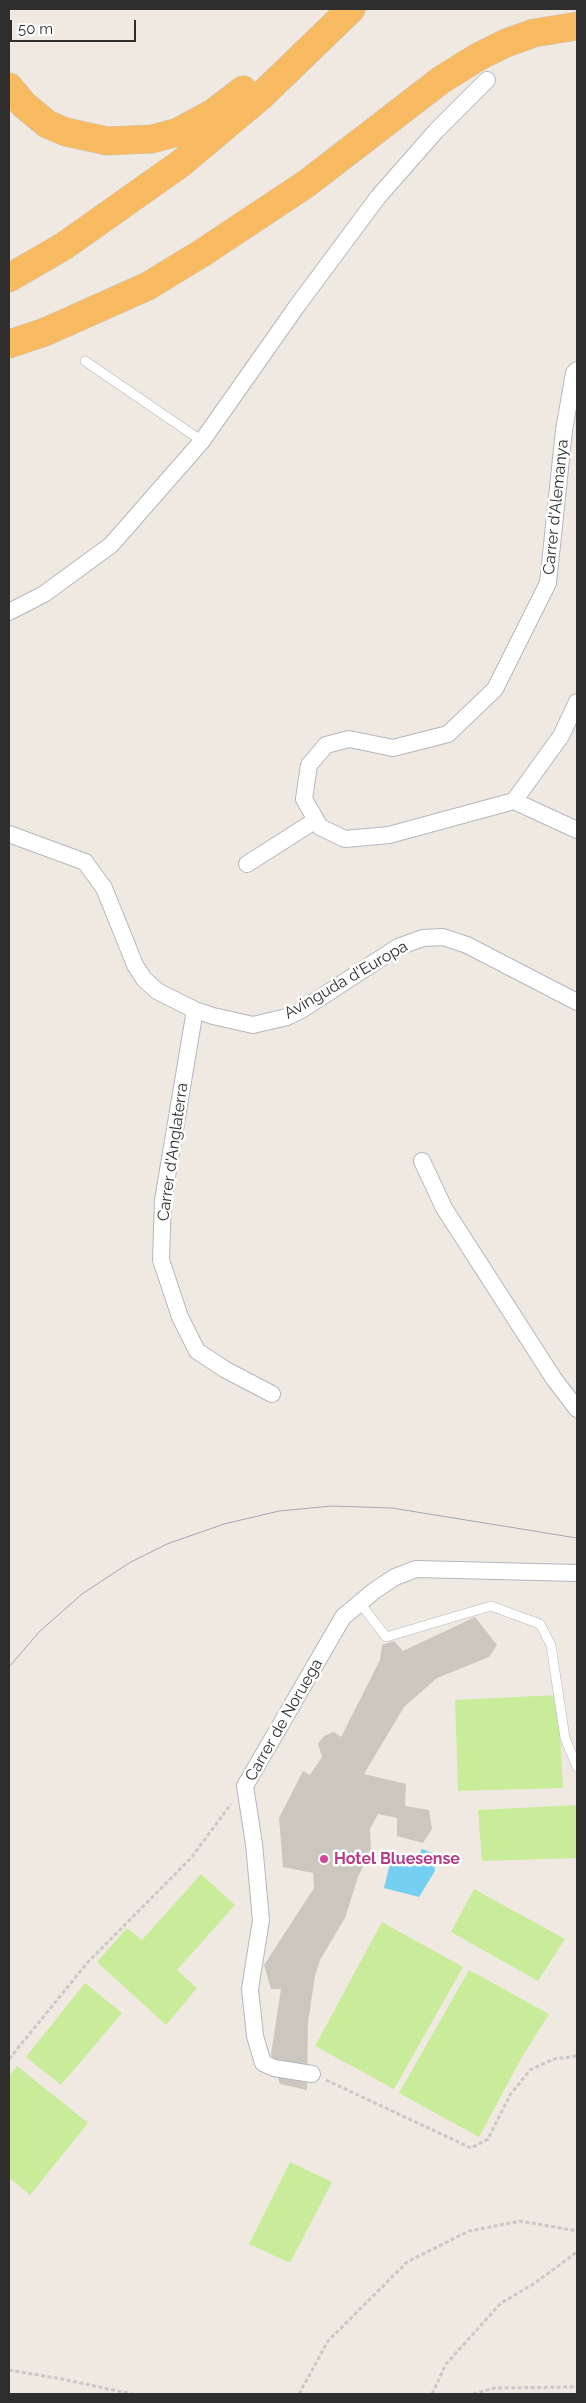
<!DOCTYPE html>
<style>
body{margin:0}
#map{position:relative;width:586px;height:2403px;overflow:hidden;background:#efe9e1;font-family:Raleway,sans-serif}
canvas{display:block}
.frame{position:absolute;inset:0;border:10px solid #2e2e2e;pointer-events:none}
.scale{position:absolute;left:10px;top:20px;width:126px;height:22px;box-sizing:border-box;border:2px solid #2e2e2e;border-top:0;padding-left:6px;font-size:15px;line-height:18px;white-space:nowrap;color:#2e2e2e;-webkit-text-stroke:4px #fff;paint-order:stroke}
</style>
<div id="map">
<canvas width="586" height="2403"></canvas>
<div class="frame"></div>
<div class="scale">50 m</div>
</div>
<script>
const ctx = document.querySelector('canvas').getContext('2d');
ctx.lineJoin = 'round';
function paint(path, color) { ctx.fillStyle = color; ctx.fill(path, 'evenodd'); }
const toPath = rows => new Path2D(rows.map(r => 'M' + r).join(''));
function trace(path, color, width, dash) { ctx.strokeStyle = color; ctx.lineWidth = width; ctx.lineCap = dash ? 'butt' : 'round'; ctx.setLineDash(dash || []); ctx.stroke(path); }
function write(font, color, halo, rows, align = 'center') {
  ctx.font = font + ' Raleway,sans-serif'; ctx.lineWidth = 5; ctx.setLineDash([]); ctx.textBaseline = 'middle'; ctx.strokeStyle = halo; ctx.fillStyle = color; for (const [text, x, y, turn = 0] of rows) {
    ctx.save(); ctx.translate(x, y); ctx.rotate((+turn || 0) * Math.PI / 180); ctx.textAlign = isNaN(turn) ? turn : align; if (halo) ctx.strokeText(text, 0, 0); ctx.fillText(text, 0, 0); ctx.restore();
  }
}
paint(toPath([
 [558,1695,563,1788,458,1791,455,1700],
 [577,1805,577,1858,482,1861,478,1810],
 [201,1874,235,1905,177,1970,197,1988,166,2025,97,1962,127,1928,142,1940],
 [474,1889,565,1939,538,1981,451,1932],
 [382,1922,463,1967,394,2089,315,2046],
 [469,1970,549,2014,522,2057,479,2137,399,2093],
 [85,1983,122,2013,61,2085,26,2057],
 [17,2066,88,2123,30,2195,9,2178,9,2076],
 [290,2162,332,2182,290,2263,249,2244]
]), '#c9ec9a');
paint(toPath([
 [422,1849,433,1853,435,1871,419,1897,384,1888,390,1863,411,1867]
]), '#75cff0');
paint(toPath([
 [475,1617,497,1645,489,1657,437,1678,404,1707,364,1774,406,1784,405,1806,429,1810,432,1829,423,1843,397,1836,397,1818,378,1814,370,1829,371,1850,358,1877,345,1918,320,1960,315,1976,308,2022,307,2090,280,2084,271,2054,281,1989,271,1989,264,1965,314,1888,313,1873,283,1867,279,1818,303,1771,310,1775,322,1757,318,1744,324,1736,334,1732,341,1737,380,1660,382,1645,394,1641,403,1651]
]), '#cbc7bf');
const service = toPath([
 [85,361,202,441],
 [360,1603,386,1637,491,1606,540,1624,551,1645,565,1738,577,1767]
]);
const minor = toPath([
 [577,370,574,373,564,430,548,583,495,689,448,734,393,748,349,739,326,745,309,765,304,799,320,827,345,839,389,835,514,801,561,736,577,702],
 [9,612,44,594,111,545,202,441,297,306,378,197,436,131,487,80],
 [514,801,577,830],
 [9,834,85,862,104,888,135,965,144,979,157,991,195,1010,213,1016,253,1025,287,1017,303,1009,398,947,423,938,443,937,467,945,577,1002],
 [247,864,316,820],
 [195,1010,163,1200,161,1260,180,1317,197,1351,226,1370,272,1394],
 [422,1161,444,1208,554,1379,577,1409],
 [312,2074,274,2068,263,2063,255,2036,250,1989,261,1920,254,1844,245,1786,343,1617,374,1591,395,1577,416,1569,577,1573]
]);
const trunk = toPath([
 [9,87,24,105,47,124,66,132,107,141,152,139,178,132,213,113,243,90],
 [9,278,64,246,180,164,261,96,351,9],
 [9,344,45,332,148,286,202,253,306,184,441,80,478,57,506,43,534,33,577,26]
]);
trace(service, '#b4b7c1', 10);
trace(minor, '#b4b7c1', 18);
trace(trunk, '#c9c9c9', 29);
trace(toPath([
 [9,2059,88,1962,191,1858,231,1804],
 [326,2080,471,2148,488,2139,510,2095,530,2070,554,2059,577,2056],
 [9,2370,62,2379,132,2394],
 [299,2394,328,2341,407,2262,469,2231,520,2221,577,2231],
 [432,2394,446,2364,501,2303,532,2285,577,2252],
 [473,2394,494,2388,577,2387]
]), '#c9c9c9', 3, [4, 2.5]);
trace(service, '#fff', 9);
trace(minor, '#fff', 16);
trace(trunk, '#f8ba60', 28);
trace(toPath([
 [9,1667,39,1632,82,1594,129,1563,167,1544,224,1524,279,1511,332,1506,392,1508,577,1538]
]), '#a3a6b8', 1);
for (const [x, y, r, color] of [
 [324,1859,5,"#d1479c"]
]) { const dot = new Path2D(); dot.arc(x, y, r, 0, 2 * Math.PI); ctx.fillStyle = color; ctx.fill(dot); trace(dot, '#fff', 2); }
write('16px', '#2e2e2e', '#fff', [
 ["Carrer d'Alemanya",556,507,-84],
 ["Avinguda d'Europa",346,980,-30],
 ["Carrer d'Anglaterra",173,1152,-82],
 ["Carrer de Noruega",284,1720,-60]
]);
write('bold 16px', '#b23c85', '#fff', [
 ["Hotel Bluesense",334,1859]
], 'left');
</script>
